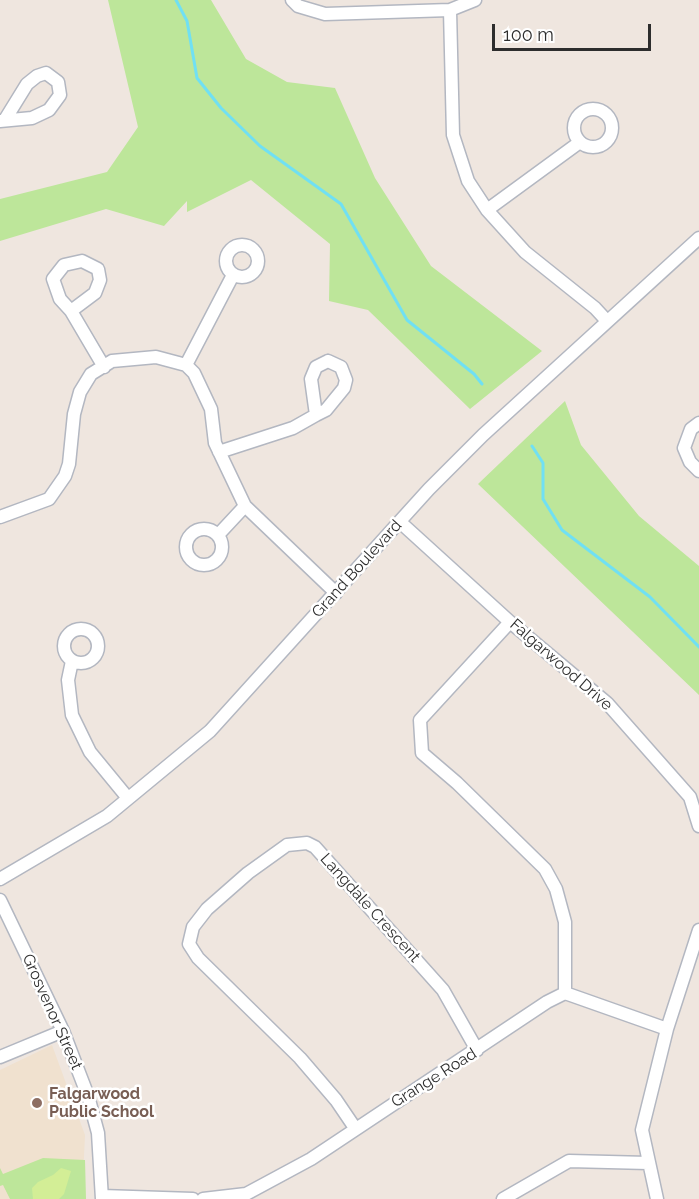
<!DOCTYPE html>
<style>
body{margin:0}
#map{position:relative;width:699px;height:1199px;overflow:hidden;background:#efe6df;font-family:Raleway,sans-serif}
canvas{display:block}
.scale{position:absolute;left:492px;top:24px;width:159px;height:27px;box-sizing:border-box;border:3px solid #2d2d2d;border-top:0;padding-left:8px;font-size:18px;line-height:21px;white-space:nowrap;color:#2d2d2d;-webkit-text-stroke:4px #fff;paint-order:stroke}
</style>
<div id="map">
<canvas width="699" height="1199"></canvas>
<div class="scale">100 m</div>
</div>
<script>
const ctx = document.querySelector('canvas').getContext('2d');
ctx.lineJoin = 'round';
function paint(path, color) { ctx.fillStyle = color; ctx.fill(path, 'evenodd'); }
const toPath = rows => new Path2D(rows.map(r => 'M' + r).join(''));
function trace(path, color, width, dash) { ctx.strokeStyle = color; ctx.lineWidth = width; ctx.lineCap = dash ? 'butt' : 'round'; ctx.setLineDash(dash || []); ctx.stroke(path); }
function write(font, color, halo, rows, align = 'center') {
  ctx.font = font + ' Raleway,sans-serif'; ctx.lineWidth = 5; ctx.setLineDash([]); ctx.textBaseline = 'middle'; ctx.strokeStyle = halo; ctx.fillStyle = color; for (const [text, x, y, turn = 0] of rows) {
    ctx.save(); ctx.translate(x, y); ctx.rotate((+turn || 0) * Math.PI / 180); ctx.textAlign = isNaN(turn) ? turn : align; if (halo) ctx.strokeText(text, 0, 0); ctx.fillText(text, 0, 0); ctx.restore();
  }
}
paint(toPath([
 [52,1045,85,1135,82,1199,0,1199,0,1070]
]), '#f0e1cf');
paint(toPath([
 [108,0,211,0,246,59,287,82,335,88,375,178,431,266,542,351,470,409,368,310,329,301,330,244,251,180,187,212,187,201,164,226,106,209,0,241,0,199,107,172,138,127],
 [565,401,581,445,639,516,699,566,699,695,478,484],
 [43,1158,85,1160,86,1199,10,1199,3,1185,0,1186,0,1168,3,1174]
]), '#bde69a');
paint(toPath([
 [61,1168,71,1171,64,1194,59,1199,33,1199,32,1188,38,1182,53,1175]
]), '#d3ee96');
trace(toPath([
 [176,0,187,21,197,78,221,108,260,146,341,204,407,320,474,374,482,384],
 [532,446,543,463,543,499,562,530,650,597,699,647]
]), '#70e0f3', 3);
const minor = toPath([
 [292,0,298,6,325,14,450,10,475,0],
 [450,10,453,135,468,181,487,210,525,252,595,308,607,321],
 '574 128a19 19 0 1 1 38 0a19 19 0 1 1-38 0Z',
 [0,121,32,118,49,110,60,95,58,82,46,73,37,76,27,84,6,118],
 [487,210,580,142],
 '226 261a16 16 0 1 1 32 0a16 16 0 1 1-32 0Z',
 [71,311,95,293,100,280,98,269,82,261,64,265,53,279,60,299,71,311,104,367],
 [328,361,341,367,346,380,344,388,326,410,316,415,311,379,316,367,328,361],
 [186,365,233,275],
 [699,423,691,429,684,448,690,462,699,471],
 [219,452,293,428,316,415],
 [0,517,49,499,65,476,69,464,74,414,80,392,91,374,112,361,156,357,186,365,194,373,211,409,215,443,245,506,336,593],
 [400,522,510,622,607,703,690,797,699,826],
 '186 547a18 18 0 1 1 36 0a18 18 0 1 1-36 0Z',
 [218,535,245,506],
 [510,622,420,720,422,753,457,783,545,869,556,889,565,922,565,993],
 '64 646a17 17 0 1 1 34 0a17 17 0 1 1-34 0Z',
 [72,661,68,680,72,715,90,752,127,797],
 [0,879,107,816,210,731,429,489,483,435,699,238],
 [0,900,63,1031,88,1096,98,1133,102,1199],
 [0,1057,63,1031],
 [355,1128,336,1100,300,1058,198,958,189,944,193,927,207,909,248,873,287,845,307,843,315,847,443,990,477,1050],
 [102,1196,193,1199],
 [203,1199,246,1194,311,1159,547,1002,565,993,667,1029],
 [503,1199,569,1161,648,1163],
 [657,1199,642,1130,667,1029,699,930]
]);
trace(minor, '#b3b7c1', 15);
trace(minor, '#fff', 12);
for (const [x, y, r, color] of [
 [37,1103,6,"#8d6e63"]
]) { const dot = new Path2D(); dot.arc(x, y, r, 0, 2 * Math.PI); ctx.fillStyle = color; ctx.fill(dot); trace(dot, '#fff', 2); }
write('16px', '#2d2d2d', '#fff', [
 ["Grand Boulevard",357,569,-48],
 ["Falgarwood Drive",561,665,41],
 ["Langdale Crescent",370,908,48],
 ["Grosvenor Street",52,1012,66],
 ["Grange Road",434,1078,-32]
]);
write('bold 16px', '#785e54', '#fff', [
 ["Falgarwood",49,1094],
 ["Public School",49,1112]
], 'left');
</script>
